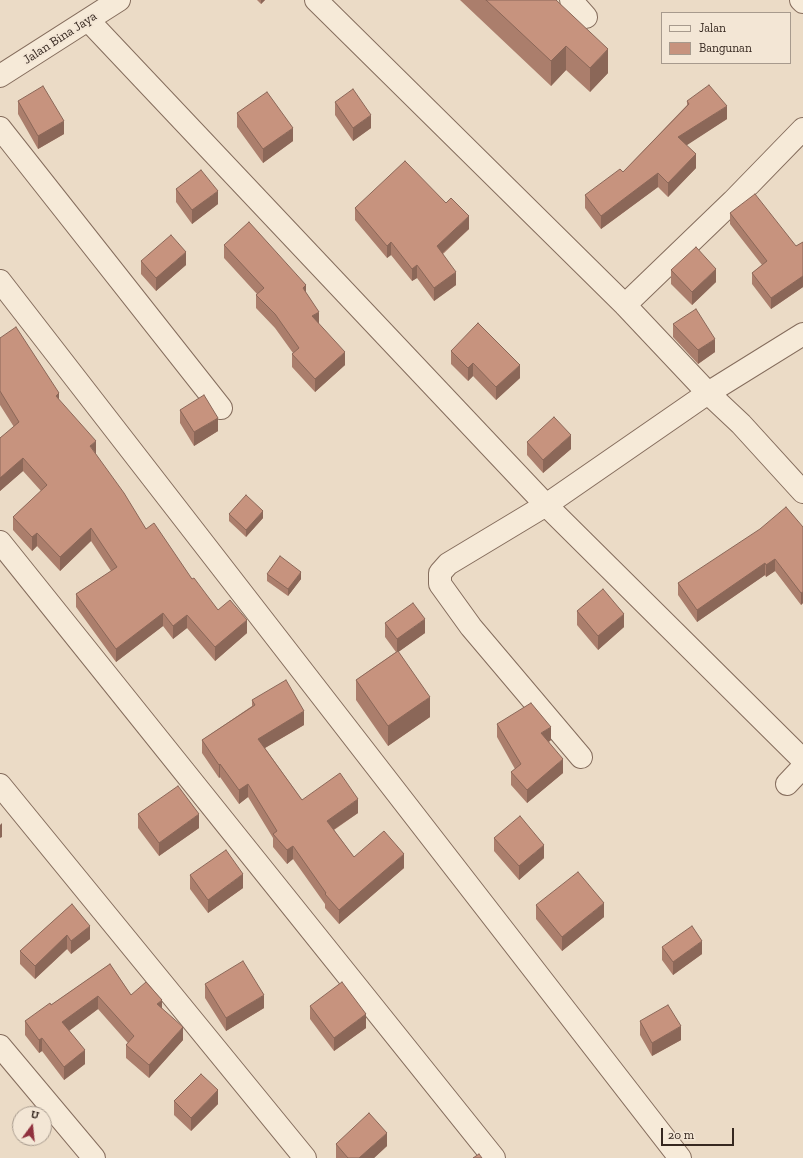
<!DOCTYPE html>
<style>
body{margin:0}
#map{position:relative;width:803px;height:1158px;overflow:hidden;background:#ebdbc6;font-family:"Zilla Slab",serif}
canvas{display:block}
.legend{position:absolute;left:661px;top:12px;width:130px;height:52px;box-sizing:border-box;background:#f3e6d5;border:1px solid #a79a8d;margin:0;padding:5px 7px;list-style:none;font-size:12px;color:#362820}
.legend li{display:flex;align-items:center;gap:8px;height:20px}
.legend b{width:20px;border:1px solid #a79a8d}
.north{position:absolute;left:12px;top:1106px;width:40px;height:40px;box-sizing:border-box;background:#f3e6d5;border:1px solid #a79a8d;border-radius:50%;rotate:15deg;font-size:11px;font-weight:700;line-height:16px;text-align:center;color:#362820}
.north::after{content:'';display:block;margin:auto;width:14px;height:18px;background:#90313e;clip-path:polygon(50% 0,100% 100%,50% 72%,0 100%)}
.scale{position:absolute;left:661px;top:1128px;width:73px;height:18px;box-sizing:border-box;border:2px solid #362820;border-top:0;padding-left:5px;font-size:12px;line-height:14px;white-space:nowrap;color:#362820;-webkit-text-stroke:3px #f3e6d5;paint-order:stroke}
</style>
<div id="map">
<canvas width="803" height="1158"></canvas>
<ul class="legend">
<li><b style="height:5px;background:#f6ead8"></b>Jalan</li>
<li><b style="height:11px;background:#c7937e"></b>Bangunan</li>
</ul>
<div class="north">U</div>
<div class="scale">20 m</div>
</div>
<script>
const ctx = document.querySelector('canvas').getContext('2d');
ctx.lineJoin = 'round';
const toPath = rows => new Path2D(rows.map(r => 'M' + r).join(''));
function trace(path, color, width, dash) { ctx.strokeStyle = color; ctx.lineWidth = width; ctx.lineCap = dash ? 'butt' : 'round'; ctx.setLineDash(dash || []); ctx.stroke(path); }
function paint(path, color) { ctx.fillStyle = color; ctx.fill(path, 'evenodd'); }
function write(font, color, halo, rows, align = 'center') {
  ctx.font = font + ' "Zilla Slab",serif'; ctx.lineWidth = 4; ctx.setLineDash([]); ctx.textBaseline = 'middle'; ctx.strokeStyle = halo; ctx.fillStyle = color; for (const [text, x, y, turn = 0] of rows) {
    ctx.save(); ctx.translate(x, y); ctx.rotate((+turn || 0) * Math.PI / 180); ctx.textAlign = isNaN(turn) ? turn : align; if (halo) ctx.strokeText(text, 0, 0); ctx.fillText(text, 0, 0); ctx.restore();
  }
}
const minor = toPath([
 [316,0,625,305,708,393,741,424,803,492],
 [571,0,586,17],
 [801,0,803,2],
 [88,20,546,505,803,760],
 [0,76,119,0],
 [0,128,221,408],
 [0,281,680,1158],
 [625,305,733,201,803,129],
 [0,542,494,1158],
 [581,757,471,627,440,584,440,573,448,564,546,505,708,393,803,334],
 [787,784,803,767],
 [0,785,305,1158],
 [0,1046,94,1158]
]);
trace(minor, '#856d5d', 24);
trace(minor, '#f6ead8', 22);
paint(toPath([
 [257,0,265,0,261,4],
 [460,0,556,0,608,73,590,92,566,70,551,86],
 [18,101,64,134,38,149,18,114],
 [687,101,727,119,686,145,696,168,668,197,658,187,601,229,585,208,585,195,623,172,687,105],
 [335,102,371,128,353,141,335,115],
 [237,113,293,141,263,163,237,127],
 [176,189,218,204,192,224,176,202],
 [355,208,469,229,443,254,456,285,434,301,417,278,412,281,391,255,387,258,355,220],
 [730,213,796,246,803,242,803,287,771,309,752,284,752,273,762,265,730,224],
 [224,245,306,293,319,324,345,365,315,392,292,367,292,354,293,353,275,328,256,308,256,295,257,294,224,258],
 [141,261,186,265,156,291,141,274],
 [671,270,716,282,692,305,671,284],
 [673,324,715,352,698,364,673,337],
 [0,338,59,400,146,529,192,579,218,610,247,633,215,661,187,628,173,639,163,626,116,662,76,607,76,594,111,571,91,541,60,571,37,546,32,551,13,530,13,517,41,491,23,471,0,491,0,438,14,427,0,405],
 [451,351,520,378,496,400,473,376,468,381,451,364],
 [180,410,218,431,194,446,180,423],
 [527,442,571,449,543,473,527,455],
 [229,514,263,518,246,537,229,521],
 [803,527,803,603,801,605,775,571,766,577,765,575,697,622,678,595,678,583],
 [267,574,301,579,288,596,267,581],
 [577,611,624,627,598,650,577,625],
 [385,623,425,633,398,652,430,717,388,746,356,700,356,680,396,652,385,637],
 [252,700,304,725,265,748,302,800,358,813,334,830,354,857,404,868,339,924,325,908,325,904,293,859,287,864,273,847,273,838,248,797,239,804,220,777,219,778,202,753,202,740,252,706],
 [497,724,551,740,549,742,563,773,527,803,511,785,511,772,515,769,497,737],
 [138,814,199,828,159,856,138,828],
 [494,838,544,858,519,880,494,851],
 [190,875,243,888,208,913,190,889],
 [72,904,90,939,71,954,67,949,35,979,20,964,20,951],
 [536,905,604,917,562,951,536,919],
 [662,947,702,954,673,975,662,960],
 [110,964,131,995,162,1008,183,1040,149,1078,126,1058,126,1045,128,1043,98,1009,69,1031,85,1064,64,1080,42,1051,39,1053,25,1035,25,1021,51,1005],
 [205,984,264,1008,226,1031,205,998],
 [310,1006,366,1028,334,1051,310,1019],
 [640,1021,681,1040,652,1056,640,1035],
 [174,1101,218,1104,191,1131,174,1115],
 [336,1144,387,1146,374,1158,336,1158]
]), '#ab7e6c');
paint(toPath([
 [261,0,265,0,261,4],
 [566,46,566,70,551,86,551,61],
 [608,49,608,73,590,92,590,68],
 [727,106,727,119,678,151,678,137],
 [371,115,371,128,353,141,353,128],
 [64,121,64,134,38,149,38,136],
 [293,128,293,141,263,163,263,149],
 [696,154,696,168,668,197,668,183],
 [658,173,658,187,601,229,601,216],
 [218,191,218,204,192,224,192,210],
 [469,216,469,229,437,258,437,246],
 [391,242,391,255,387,258,387,246],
 [186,252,186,265,156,291,156,278],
 [417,265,417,278,412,281,412,269],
 [716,269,716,282,692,305,692,292],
 [456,272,456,285,434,301,434,288],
 [803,276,803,287,771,309,771,298],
 [306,285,306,299,303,288],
 [319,312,319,325,312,316],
 [715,339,715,352,698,364,698,350],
 [345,352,345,365,315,392,315,379],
 [473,363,473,376,468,381,468,368],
 [520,365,520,378,496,400,496,387],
 [59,393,59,406,56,396],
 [218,418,218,431,194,446,194,432],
 [571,435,571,449,543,473,543,460],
 [96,441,96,454,90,446],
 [23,458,23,471,0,491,0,478],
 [263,511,263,518,246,537,246,530],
 [91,528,91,541,60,571,60,557],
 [37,533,37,546,32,551,32,537],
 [775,559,775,571,766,577,766,565],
 [765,563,765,575,697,622,697,610],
 [301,572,301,579,288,596,288,589],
 [803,592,803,603,801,605,801,593],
 [163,613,163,626,116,662,116,649],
 [624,614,624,627,598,650,598,636],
 [187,615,187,628,173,639,173,626],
 [425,619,425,633,397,653,397,639],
 [247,620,247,633,215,661,215,647],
 [430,697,430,717,388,746,388,726],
 [304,711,304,725,258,752,258,739],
 [551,727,551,740,541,746,541,733],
 [563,759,563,773,527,803,527,790],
 [220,764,220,777,219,778,219,765],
 [248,784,248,797,239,804,239,790],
 [358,799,358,813,327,834,327,821],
 [199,814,199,828,159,856,159,843],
 [2,823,2,837,0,838,0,825],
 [544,845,544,858,519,880,519,866],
 [293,846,293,859,287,864,287,850],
 [404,854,404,868,339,924,339,910],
 [243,874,243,888,208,913,208,900],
 [604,903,604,917,562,951,562,937],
 [90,926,90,939,71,954,71,941],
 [67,935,67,949,35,979,35,966],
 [702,941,702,954,673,975,673,962],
 [264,995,264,1008,226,1031,226,1018],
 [98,996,98,1009,62,1036,62,1022],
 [162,1000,162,1013,157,1004],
 [366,1014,366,1028,334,1051,334,1038],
 [681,1026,681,1040,652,1056,652,1043],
 [183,1027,183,1040,149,1078,149,1065],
 [42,1038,42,1051,39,1053,39,1040],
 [85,1050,85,1064,64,1080,64,1067],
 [218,1090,218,1104,191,1131,191,1118],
 [387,1133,387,1146,374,1158,359,1158]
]), '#8b6758');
const building = toPath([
 [486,0,556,0,608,49,590,68,566,46,551,61,486,0],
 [709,85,727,106,678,137,696,154,668,183,658,173,601,216,585,195,620,169,623,172,689,104,687,101,709,85],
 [43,86,64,121,38,136,18,101,43,86],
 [353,89,371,115,353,128,335,102,353,89],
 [267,92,293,128,263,149,237,113,267,92],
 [405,161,446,203,451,198,469,216,437,246,456,272,434,288,417,265,412,269,391,242,387,246,355,208,405,161],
 [201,170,218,191,192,210,176,189,201,170],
 [755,194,796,246,803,242,803,276,771,298,752,273,767,261,730,213,755,194],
 [249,222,306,285,303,288,319,312,312,316,345,352,315,379,292,354,299,348,275,314,256,295,264,288,224,245,249,222],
 [171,235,186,252,156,278,141,261,171,235],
 [696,247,716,269,692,292,671,270,696,247],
 [696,309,715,339,698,350,673,324,696,309],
 [478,323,520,365,496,387,473,363,468,368,451,351,478,323],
 [16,327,59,393,56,396,96,441,90,446,124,493,146,529,154,523,192,579,194,578,218,610,230,600,247,620,215,647,187,615,173,626,163,613,116,649,76,594,117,567,91,528,60,557,37,533,32,537,13,517,47,485,23,458,0,478,0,438,19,422,0,391,0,338,16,327],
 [204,395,218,418,194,432,180,410,204,395],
 [554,417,571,435,543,460,527,442,554,417],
 [246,495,263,511,246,530,229,514,246,495],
 [786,507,803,527,803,592,801,593,775,559,766,565,765,563,697,610,678,583,760,529,786,507],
 [280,556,301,572,288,589,267,574,280,556],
 [603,589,624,614,598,636,577,611,603,589],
 [413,603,425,619,397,639,385,623,413,603],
 [398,651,430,697,388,726,356,680,398,651],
 [286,680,304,711,258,739,302,800,340,773,358,799,327,821,354,857,384,831,404,854,339,910,325,894,326,893,293,846,287,850,273,834,277,831,248,784,239,790,220,764,219,765,202,740,255,705,252,700,286,680],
 [531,703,551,727,541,733,563,759,527,790,511,772,521,764,497,724,531,703],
 [178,786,199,814,159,843,138,814,178,786],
 [520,816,544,845,519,866,494,838,520,816],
 [226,850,243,874,208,900,190,875,226,850],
 [578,872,604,903,562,937,536,905,578,872],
 [72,904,90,926,71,941,67,935,35,966,20,951,72,904],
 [692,926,702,941,673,962,662,947,692,926],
 [243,961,264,995,226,1018,205,984,243,961],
 [110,964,131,995,146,982,162,1000,157,1004,183,1027,149,1065,126,1045,134,1036,98,996,62,1022,85,1050,64,1067,42,1038,39,1040,25,1021,50,1003,51,1005,110,964],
 [342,982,366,1014,334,1038,310,1006,342,982],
 [668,1005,681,1026,652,1043,640,1021,668,1005],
 [201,1074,218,1090,191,1118,174,1101,201,1074],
 [369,1113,387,1133,359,1158,348,1158,336,1144,369,1113],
 [479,1154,482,1158,473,1158,479,1154]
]);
paint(building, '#c7937e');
trace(building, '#8b6758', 1);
write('13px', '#362820', '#f3e6d5', [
 ["Jalan Bina Jaya",60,38,-33]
]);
</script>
